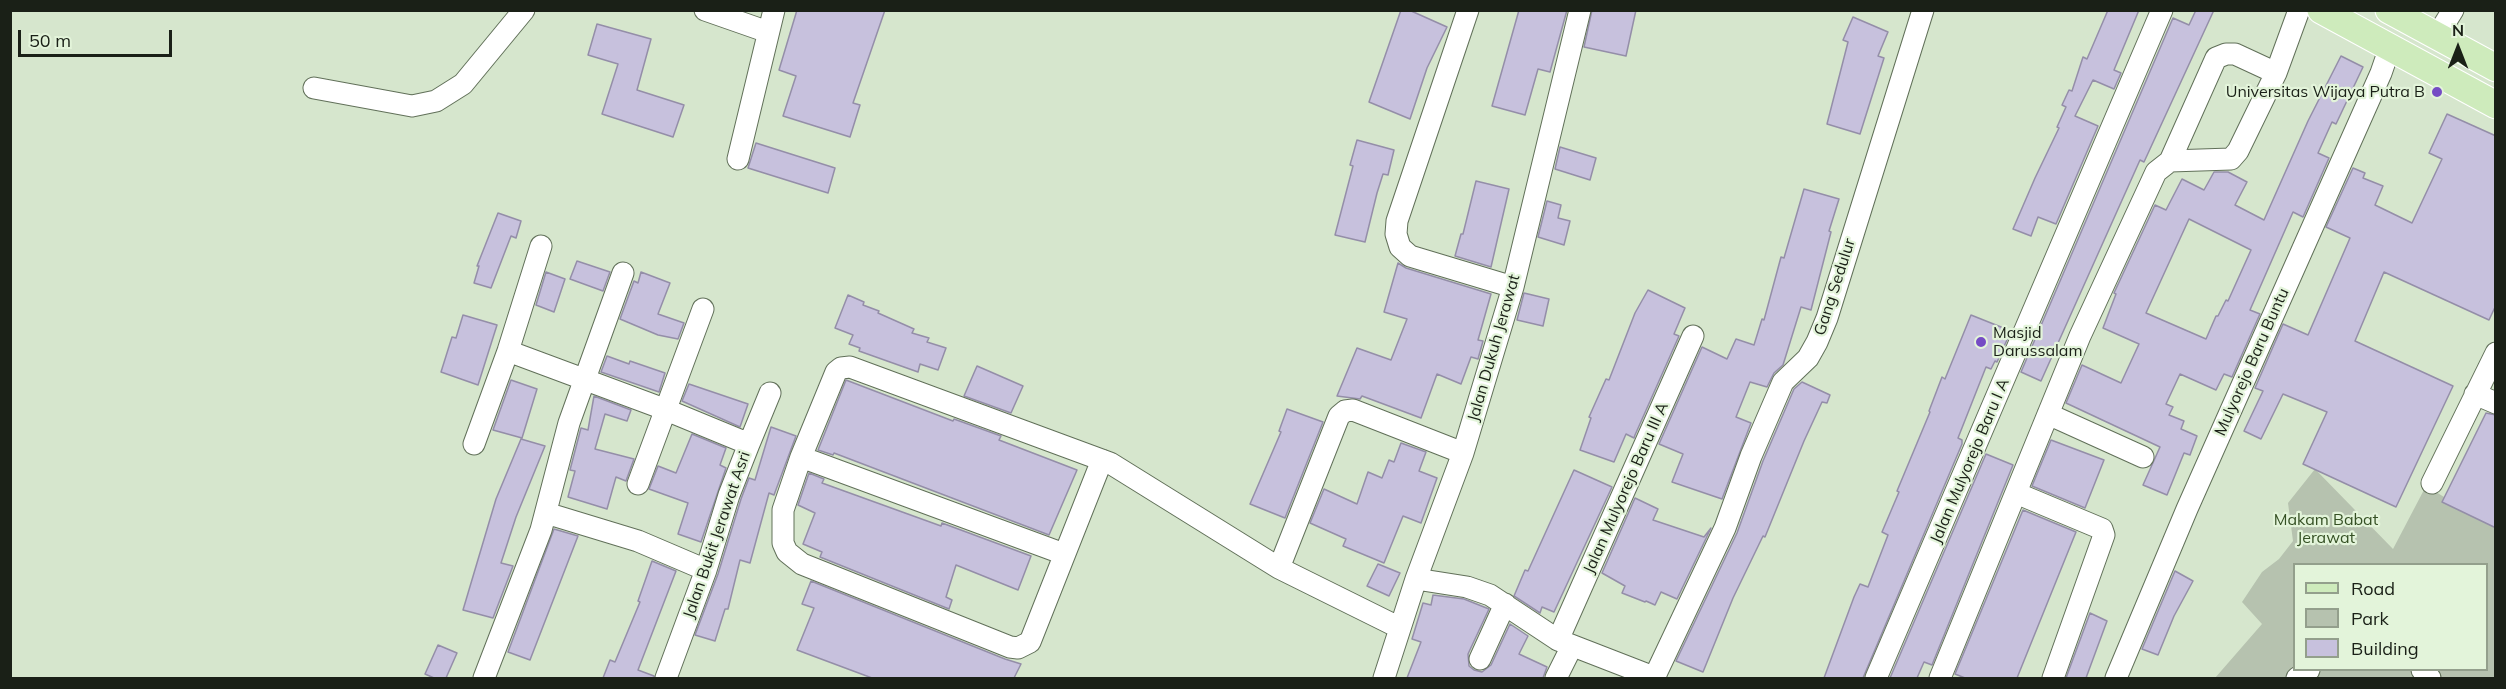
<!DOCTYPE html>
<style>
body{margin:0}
#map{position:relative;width:2506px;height:689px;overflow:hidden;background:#d6e6cd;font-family:Mulish,sans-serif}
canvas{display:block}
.frame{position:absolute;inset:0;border:12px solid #1a2017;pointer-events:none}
.legend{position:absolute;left:2293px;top:563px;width:195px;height:108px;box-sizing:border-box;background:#e3f4da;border:2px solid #939f8c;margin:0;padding:8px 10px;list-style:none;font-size:18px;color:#1a2017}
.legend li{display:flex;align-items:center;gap:12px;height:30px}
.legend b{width:30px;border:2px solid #939f8c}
.north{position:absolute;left:2428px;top:18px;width:60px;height:60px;-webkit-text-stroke:4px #e3f4da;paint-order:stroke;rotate:0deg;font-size:16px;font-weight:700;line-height:24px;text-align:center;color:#1a2017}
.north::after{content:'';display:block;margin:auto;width:21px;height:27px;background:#1a2017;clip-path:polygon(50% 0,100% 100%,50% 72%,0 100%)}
.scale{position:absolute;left:18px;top:30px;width:154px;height:27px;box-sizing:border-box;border:3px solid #1a2017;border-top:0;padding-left:8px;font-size:18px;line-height:21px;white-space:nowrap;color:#1a2017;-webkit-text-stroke:4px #e3f4da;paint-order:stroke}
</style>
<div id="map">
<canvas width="2506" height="689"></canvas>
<div class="frame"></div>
<ul class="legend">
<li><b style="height:8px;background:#ceebbc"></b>Road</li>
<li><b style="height:16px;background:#b6c2af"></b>Park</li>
<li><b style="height:16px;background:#c7c1dd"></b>Building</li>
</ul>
<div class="north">N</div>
<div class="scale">50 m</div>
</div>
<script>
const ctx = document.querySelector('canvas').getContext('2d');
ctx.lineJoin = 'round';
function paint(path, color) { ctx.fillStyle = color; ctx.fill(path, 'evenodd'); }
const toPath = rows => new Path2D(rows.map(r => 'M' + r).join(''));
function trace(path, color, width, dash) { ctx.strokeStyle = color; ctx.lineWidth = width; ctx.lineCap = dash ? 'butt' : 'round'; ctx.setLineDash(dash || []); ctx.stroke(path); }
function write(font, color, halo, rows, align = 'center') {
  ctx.font = font + ' Mulish,sans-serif'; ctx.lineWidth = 4.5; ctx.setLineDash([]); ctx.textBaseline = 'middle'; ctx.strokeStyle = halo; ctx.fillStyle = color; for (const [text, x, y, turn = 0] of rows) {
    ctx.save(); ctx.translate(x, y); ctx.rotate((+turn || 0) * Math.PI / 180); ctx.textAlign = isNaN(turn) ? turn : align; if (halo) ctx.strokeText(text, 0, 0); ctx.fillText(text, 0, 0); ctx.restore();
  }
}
paint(toPath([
 [2315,469,2393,549,2426,486,2495,528,2495,678,2215,678,2262,624,2242,602,2262,572,2279,559,2293,541,2288,503],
 [2294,564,2486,564,2486,670,2294,670]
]), '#b6c2af');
const building = toPath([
 [797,10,885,10,853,103,860,105,850,137,783,116,796,76,779,70,797,10],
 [1401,10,1409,10,1447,27,1427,68,1410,119,1369,102,1401,10],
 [1519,10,1567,10,1550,72,1538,69,1525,115,1492,106,1519,10],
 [1592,10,1636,10,1626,56,1584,47,1592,10],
 [2108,10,2139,10,2114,70,2121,73,2114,89,2093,80,2075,116,2098,126,2056,224,2038,217,2031,236,2013,229,2035,178,2059,128,2057,127,2066,107,2062,105,2069,90,2072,91,2083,57,2087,59,2108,10],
 [2196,10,2214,10,2144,162,2140,160,2041,381,2021,372,2173,18,2189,25,2196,10],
 [1853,17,1888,32,1878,56,1884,58,1860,134,1827,124,1848,42,1843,40,1853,17],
 [597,24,651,39,637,90,684,105,673,137,602,114,618,64,588,55,597,24],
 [2341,56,2363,67,2336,124,2332,122,2318,153,2329,158,2303,217,2293,212,2250,310,2260,314,2232,377,2224,374,2216,390,2180,374,2166,404,2173,407,2169,415,2184,421,2181,429,2197,436,2190,455,2184,453,2167,495,2143,485,2160,447,2066,403,2082,365,2121,383,2139,344,2103,328,2116,294,2114,293,2155,205,2166,210,2182,179,2204,190,2214,172,2228,172,2247,182,2235,205,2264,220,2308,121,2341,56],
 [2189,219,2251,250,2228,301,2226,300,2218,316,2216,316,2206,339,2146,313,2189,219],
 [2447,114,2496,136,2496,305,2489,320,2384,272,2355,341,2453,386,2396,507,2303,464,2327,412,2283,394,2261,439,2244,431,2263,391,2255,388,2283,324,2308,335,2350,238,2326,227,2353,168,2365,173,2363,178,2383,186,2375,205,2412,223,2442,159,2429,153,2447,114],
 [1357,140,1394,150,1388,175,1383,174,1377,193,1365,242,1335,235,1353,166,1350,165,1357,140],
 [756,143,835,168,828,193,748,168,756,143],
 [1560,147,1596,158,1590,180,1555,169,1560,147],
 [1476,181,1509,189,1491,267,1455,256,1461,234,1463,234,1476,181],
 [1804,189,1839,199,1829,231,1831,232,1811,310,1801,307,1783,365,1774,373,1767,387,1750,382,1736,417,1751,423,1722,499,1672,482,1683,454,1659,444,1702,347,1727,359,1736,339,1754,345,1762,319,1764,320,1781,257,1784,258,1804,189],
 [1547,201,1561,205,1558,218,1570,221,1564,245,1538,237,1547,201],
 [498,213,521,221,516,238,511,236,491,288,474,283,479,266,477,266,498,213],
 [577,261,610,272,603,291,570,279,577,261],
 [1398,263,1406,268,1491,294,1478,340,1483,341,1478,359,1471,357,1461,384,1437,374,1421,418,1362,396,1360,399,1337,396,1357,348,1391,360,1407,319,1384,312,1398,263],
 [546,272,565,279,554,312,536,305,546,272],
 [641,272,670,283,658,314,684,323,678,339,658,335,620,319,634,281,638,283,641,272],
 [1648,290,1685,308,1674,334,1679,336,1635,435,1634,438,1626,434,1614,462,1580,450,1591,418,1589,417,1606,379,1609,380,1635,313,1648,290],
 [1524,293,1549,299,1543,326,1517,320,1524,293],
 [848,295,864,302,863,305,879,311,878,313,914,329,912,333,929,338,927,342,946,348,938,370,920,364,918,372,859,351,860,348,849,344,853,335,835,328,848,295],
 [463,315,497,325,478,385,441,372,452,337,456,338,463,315],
 [1971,315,2011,331,1997,362,1995,361,1991,369,1986,367,1958,438,1962,440,1962,444,1863,678,1824,678,1854,597,1860,584,1868,587,1888,535,1882,532,1899,492,1897,491,1930,412,1929,411,1942,377,1945,379,1971,315],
 [607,356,629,364,630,361,665,373,659,392,601,372,607,356],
 [977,366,1023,386,1011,413,964,396,977,366],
 [511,380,537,389,522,438,493,430,511,380],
 [846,380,953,421,954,419,1001,436,999,440,1077,470,1049,535,834,453,833,455,818,450,846,380],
 [1802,382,1830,395,1827,403,1822,402,1804,441,1765,537,1763,536,1733,598,1703,672,1676,661,1737,533,1763,461,1794,389,1802,382],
 [689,384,748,404,740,427,682,401,689,384],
 [594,396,631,410,627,421,605,414,595,449,634,459,626,481,616,477,607,509,568,497,575,471,570,470,581,428,588,430,594,396],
 [1287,409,1323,422,1285,518,1250,504,1281,432,1279,431,1287,409],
 [2486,413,2496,415,2496,528,2442,502,2486,413],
 [771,427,796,436,774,495,769,493,750,563,740,560,728,609,725,609,715,641,695,635,718,574,741,499,749,478,755,480,771,427],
 [692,434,726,448,720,465,726,468,701,542,678,534,688,503,649,489,658,466,676,473,692,434],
 [521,439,545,446,516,517,501,563,513,566,493,618,463,610,496,499,521,439],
 [2051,440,2104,460,2085,508,2032,486,2051,440],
 [1401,443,1426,452,1419,471,1437,478,1421,523,1403,516,1384,563,1343,546,1346,539,1310,523,1324,489,1357,504,1368,472,1382,478,1389,460,1394,462,1401,443],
 [1986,454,2013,465,1932,665,1924,662,1917,678,1890,678,1986,454],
 [1574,470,1612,487,1554,612,1542,607,1540,613,1514,596,1525,570,1528,571,1574,470],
 [809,473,824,479,822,483,941,526,942,523,1031,556,1018,590,956,565,946,597,952,600,949,609,820,557,822,552,803,544,815,513,798,505,809,473],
 [1635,498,1658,509,1653,520,1704,537,1711,528,1677,599,1661,592,1655,605,1646,601,1645,602,1622,593,1625,586,1602,573,1635,498],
 [2023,510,2076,532,2017,678,1965,678,1955,674,2023,510],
 [554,529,578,536,530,660,508,652,554,529],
 [652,561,676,571,638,670,654,676,654,678,603,678,610,660,615,662,640,602,638,601,652,561],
 [1378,564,1400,573,1389,596,1367,586,1378,564],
 [2175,571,2193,581,2174,616,2158,655,2142,649,2175,571],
 [811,581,1005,659,1021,664,1014,678,872,678,797,650,814,608,802,604,811,581],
 [1433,595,1464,599,1489,609,1468,654,1469,666,1474,670,1482,672,1491,665,1510,624,1528,636,1519,654,1547,667,1543,678,1407,678,1421,642,1412,639,1423,603,1431,605,1433,595],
 [2090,613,2107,621,2086,678,2066,678,2090,613],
 [438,645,457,653,446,678,434,678,425,674,438,645]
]);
paint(building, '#c7c1dd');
trace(building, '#948ea8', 1.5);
const minor = toPath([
 [705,10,768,32],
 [1468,10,1397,221,1396,234,1400,247,1410,256,1513,287],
 [2437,36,2453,10],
 [314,88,412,106,436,101,463,84,524,10],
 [738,159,774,10],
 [2170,161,2216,58,2226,54,2235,54,2276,73],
 [508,351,664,409,749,444,729,495,706,570,666,678],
 [2475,394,2496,403],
 [2048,414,2143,457],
 [474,444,508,351,541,246],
 [749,444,770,393],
 [801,457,1064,554],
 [1102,460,1030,642,1018,648,1010,647,802,564,787,552,783,543,783,510,801,457,836,372,841,368,850,367,1110,463,1279,568,1400,628],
 [2432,483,2496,353],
 [638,484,703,309],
 [2016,493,2102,529,2104,535,2053,678],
 [546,513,638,541,706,570],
 [1279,568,1339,416,1345,411,1353,410,1463,453],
 [1416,579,1467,587,1490,595,1558,640,1656,678],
 [1558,640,1693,336],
 [1480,659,1505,604],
 [2422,670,2430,678],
 [484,678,541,530,569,423,623,273],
 [1384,678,1416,579,1463,453,1513,287,1580,10],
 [1556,678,1572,646],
 [1654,678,1725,528,1751,456,1783,382,1808,358,1817,342,1827,318,1923,10],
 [1876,678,2162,10],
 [1940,678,2080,336,2156,172,2170,161,2231,159,2238,151,2276,73,2299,10],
 [2116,678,2187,509,2381,73,2390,47],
 [2297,678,2309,670]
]);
const major = toPath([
 [2321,10,2496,105],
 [2389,10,2496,68]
]);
trace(minor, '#617059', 23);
trace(major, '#fff', 29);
trace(minor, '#fff', 21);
trace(major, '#ceebbc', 27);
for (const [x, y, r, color] of [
 [2437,92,6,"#754cc4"],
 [1981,342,6,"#754cc4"]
]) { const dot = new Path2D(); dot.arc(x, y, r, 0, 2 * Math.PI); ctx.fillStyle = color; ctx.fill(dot); trace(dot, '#e3f4da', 2); }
write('16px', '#1a2017', '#e3f4da', [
 ["Universitas Wijaya Putra B",2425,92],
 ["Masjid",1993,333,"left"],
 ["Darussalam",1993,351,"left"]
], 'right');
write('16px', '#1a2017', '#e3f4da', [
 ["Gang Sedulur",1835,287,-72],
 ["Jalan Dukuh Jerawat",1494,348,-74],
 ["Mulyorejo Baru Buntu",2252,362,-66],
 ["Jalan Mulyorejo Baru I A",1970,461,-67],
 ["Jalan Mulyorejo Baru III A",1626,488,-66],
 ["Jalan Bukit Jerawat Asri",717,535,-71]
]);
write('16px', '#355024', '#e3f4da', [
 ["Makam Babat",2326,520],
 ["Jerawat",2326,538]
]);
</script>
